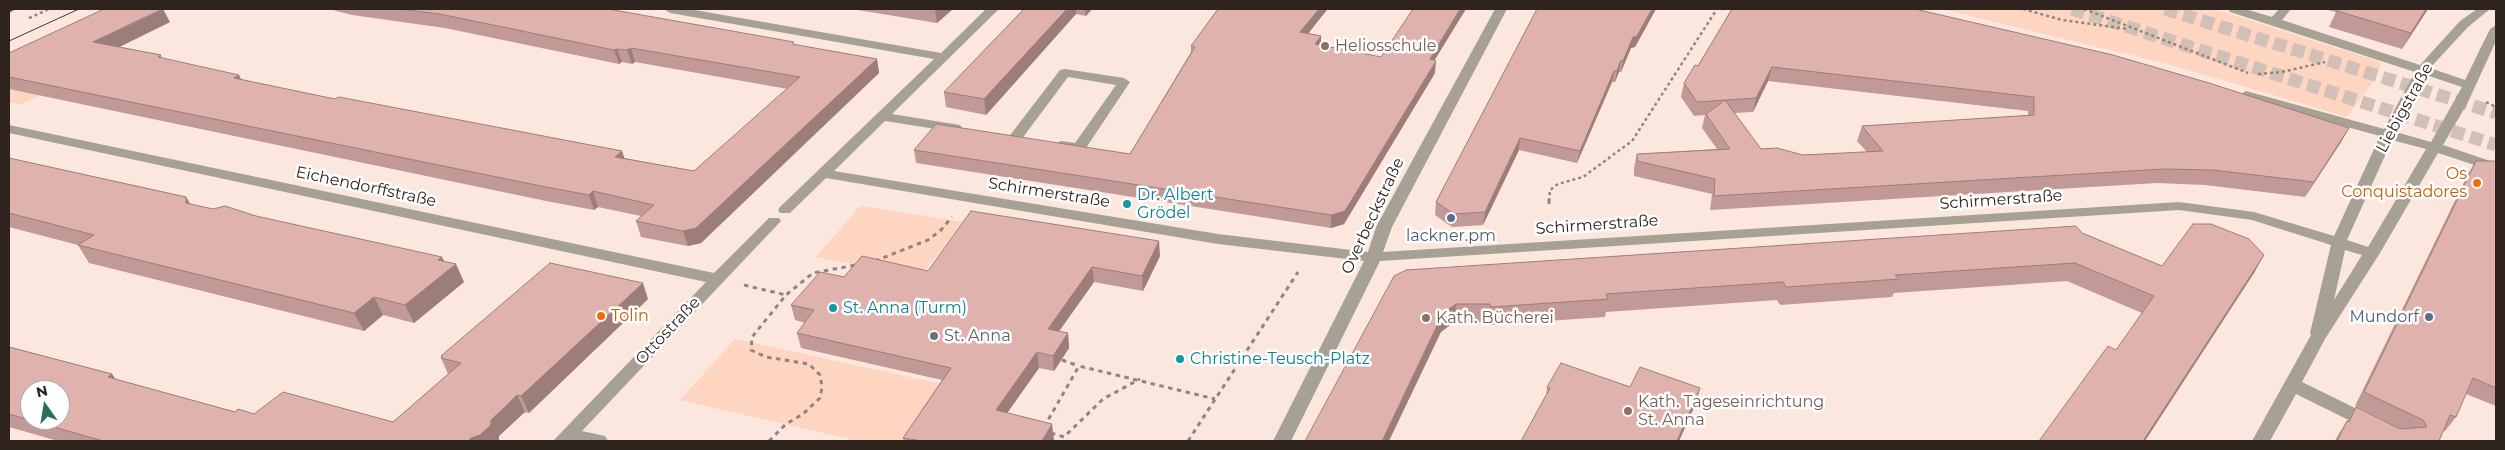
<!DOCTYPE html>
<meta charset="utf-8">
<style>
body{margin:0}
#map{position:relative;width:2505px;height:450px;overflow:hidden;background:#fbe7dd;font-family:Montserrat,sans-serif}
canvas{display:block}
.frame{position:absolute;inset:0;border:10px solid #2f241d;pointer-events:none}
.north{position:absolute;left:20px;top:380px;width:50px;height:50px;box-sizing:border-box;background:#fff;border:1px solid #aca7a5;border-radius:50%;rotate:347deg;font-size:14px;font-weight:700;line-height:20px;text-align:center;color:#2f241d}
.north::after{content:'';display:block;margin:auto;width:18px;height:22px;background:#2d6e5d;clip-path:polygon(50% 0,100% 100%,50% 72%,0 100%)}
</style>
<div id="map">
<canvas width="2505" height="450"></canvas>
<div class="frame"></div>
<div class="north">N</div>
</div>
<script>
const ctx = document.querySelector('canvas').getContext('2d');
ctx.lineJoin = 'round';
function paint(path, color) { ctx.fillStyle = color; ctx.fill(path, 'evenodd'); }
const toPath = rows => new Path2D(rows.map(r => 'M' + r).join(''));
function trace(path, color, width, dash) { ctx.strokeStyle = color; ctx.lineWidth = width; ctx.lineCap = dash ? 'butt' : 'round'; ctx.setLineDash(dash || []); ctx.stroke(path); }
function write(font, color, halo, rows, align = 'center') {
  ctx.font = font + ' Montserrat,sans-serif'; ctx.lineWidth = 5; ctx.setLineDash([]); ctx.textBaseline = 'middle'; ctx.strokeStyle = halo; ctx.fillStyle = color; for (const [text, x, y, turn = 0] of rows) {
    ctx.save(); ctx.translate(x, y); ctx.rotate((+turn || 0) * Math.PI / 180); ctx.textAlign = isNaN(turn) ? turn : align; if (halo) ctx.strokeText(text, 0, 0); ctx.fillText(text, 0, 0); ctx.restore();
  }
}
paint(toPath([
 [1942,9,2215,9,2380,62,2380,67,2372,83,2347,117,2171,65],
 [28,88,47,92,22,104,9,102,9,89,20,92],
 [860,206,963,222,919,278,816,257],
 [735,339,947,385,909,441,858,441,680,400]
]), '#fdd5c1');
trace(toPath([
 [2072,9,2496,145],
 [2165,9,2496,113]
]), '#d2c0b7', 13, [13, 6]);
trace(toPath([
 [2023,9,2062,20,2128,29],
 [2084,9,2248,73],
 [29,18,49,9],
 [2258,74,2282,72,2325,62],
 [2486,102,2496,107],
 [1549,201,1550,190,1558,184,1583,177,1632,141,1717,9]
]), '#94857c', 2.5, [3, 3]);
trace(toPath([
 [1549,204,1549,199],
 [875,261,928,240,941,230,952,217],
 [744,285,786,295],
 [1062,360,1079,366],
 [1044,427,1079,366,1215,399],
 [1051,433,1064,437,1103,399,1140,379],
 [769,441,786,424,803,414,820,398,822,387,820,375,809,364,766,357,751,350,752,337,786,295,813,273,856,265],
 [1188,441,1298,272]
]), '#94857c', 3, [4.5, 4.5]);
paint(toPath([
 [664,9,689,9,941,53,986,9,999,9,892,114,960,125,962,128,960,131,955,132,885,121,834,171,1218,234,1368,252,1376,227,1495,9,1507,9,1392,227,1383,252,2179,202,2254,212,2334,236,2380,136,2241,98,2239,95,2246,91,2384,129,2415,72,2230,12,2228,9,2245,9,2272,17,2279,9,2291,9,2282,20,2420,65,2460,21,2477,9,2490,9,2468,27,2430,68,2465,80,2490,29,2496,25,2496,41,2468,102,2443,145,2496,163,2496,172,2438,153,2380,253,2325,339,2302,382,2412,436,2415,441,2391,441,2296,394,2270,441,2252,441,2311,335,2310,333,2331,245,2252,220,2179,210,1380,261,1291,441,1273,441,1364,261,1218,244,826,178,790,213,780,213,778,210,780,207,934,59,670,13,664,9],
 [2426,75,2462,87,2431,142,2396,132,2426,75],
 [2392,140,2426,149,2368,247,2347,240,2392,140],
 [2345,250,2362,255,2334,300,2345,250],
 [1065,69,1124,78,1130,82,1084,151,1061,149,1054,145,1061,141,1075,143,1116,85,1068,77,1021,140,1011,140,1009,137,1011,134,1060,70,1065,69],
 [9,125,714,273,769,218,779,218,781,221,582,431,605,436,608,441,553,441,706,282,9,133,9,125]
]), '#a6a194');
paint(toPath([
 [9,9,16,9,9,13,9,9]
]), '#6d634c');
trace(toPath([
 [9,41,79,9]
]), '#463a33', 1);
paint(toPath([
 [329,9,608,9,795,45,877,59,879,73,701,243,688,246,641,237,636,221,641,216,598,207,594,210,546,201,9,89,9,53,170,22,119,47,161,55,162,58,242,80,335,99,622,151,624,158,694,171,788,89,635,62,632,64,622,62,619,64,445,28,352,15],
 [852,9,953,9,937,23],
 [1024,9,1092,9,1086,16,1076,14,986,115,946,107,944,92],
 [1218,9,1327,9,1326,11,1308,33,1321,36,1321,45,1381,57,1435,60,1435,73,1344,224,1331,228,916,163,914,150,1130,154,1191,52,1191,46],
 [1537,9,1656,9,1635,47,1631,48,1621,72,1619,72,1615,82,1612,82,1577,163,1519,150,1483,225,1452,227,1435,215,1436,202],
 [1732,9,2349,128,2341,142,2305,197,2205,185,2157,183,1710,210,1712,194,1634,176,1634,168,1637,154,1717,149,1702,128,1705,115,1694,116,1681,97,1684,83,1698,66],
 [1768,81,2028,111,2028,116,1862,126,1857,141,1867,152,1803,155,1761,149,1734,113,1753,112],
 [2324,9,2428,9,2402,49,2329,27,2336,12],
 [9,158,186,197,190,204,213,209,256,216,445,262,464,282,414,323,383,315,364,331,89,263,78,245,9,227],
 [2476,161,2496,162,2496,406,2466,394,2456,417,2445,431,2443,430,2439,441,2335,441,2338,435,2356,407,2401,429,2355,406,2468,174],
 [2082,233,2162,266,2254,273,2116,350,2142,313,2067,281,1894,293,1892,297,1780,305,1777,300,1606,312,1605,317,1489,325,1488,322,1454,322,1441,332,1394,276],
 [1160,256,1143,291,1094,282,1059,331,1068,333,1069,348,1054,371,1039,368,1007,413,1054,440,1053,441,904,441,903,438,942,380,801,348,797,333,805,323,795,320,791,305,844,277],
 [648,299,529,413,525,412,512,423,499,436,499,441,58,441,9,427,9,347,112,374,116,380,235,412,254,414,393,422,448,374,441,358,441,356],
 [1547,387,1630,387,1700,388,1696,403,1679,441,1521,441,1546,396]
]), '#c19996');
paint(toPath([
 [163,9,170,22,101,56,93,42],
 [935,9,953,9,937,23],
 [1067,9,1076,9,1076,14,986,115,984,99],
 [1085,9,1092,9,1086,16],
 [1319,9,1327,9,1326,11,1300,44,1300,32],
 [1460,9,1466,9,1428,71,1430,59],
 [1652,9,1656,9,1635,47,1631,48,1621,72,1623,61,1633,37],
 [2426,9,2428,9,2402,49,2411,33],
 [1321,36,1321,48,1315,44],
 [631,48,635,62,632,64,627,50],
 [617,49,622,62,619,64,614,50],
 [877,59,879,73,701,243,688,246,683,231],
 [1621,60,1619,72,1615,82,1617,71],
 [1436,61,1435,73,1344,224,1331,228,1331,215],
 [1772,67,1768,81,1753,112,1756,98],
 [1614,71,1612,82,1577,163,1580,151],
 [239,75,246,89,234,78],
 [2349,128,2341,142,2305,197,2314,182],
 [1520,138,1519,150,1483,225,1485,212],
 [622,151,627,166,615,157],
 [593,191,598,207,594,210,589,195],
 [186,197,196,214,186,203],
 [1159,241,1160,256,1143,291,1142,276],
 [2264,255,2254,273,2145,441,2143,441],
 [442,257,449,270,456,264,464,282,414,323,405,305,438,260],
 [1092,267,1094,282,1050,344,1048,329],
 [643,283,648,299,529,413,521,396],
 [374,297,383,315,364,331,354,313],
 [1456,304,1454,322,1441,332,1389,441,1382,441,1443,313],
 [1068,333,1069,348,1054,371,1053,356],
 [1037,352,1039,368,998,426,996,410],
 [112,374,123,391,108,377],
 [1700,388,1696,403,1679,441,1677,441],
 [517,395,525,412,499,436,499,441,468,441],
 [1052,424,1054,440,1053,441,1042,441]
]), '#9d7d7a');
const building = toPath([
 [104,9,162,9,93,42,161,55,158,57,239,75,234,78,335,99,339,97,622,151,615,157,694,171,800,77,631,48,627,50,617,49,614,50,440,14,399,9,608,9,794,42,792,44,877,59,696,228,683,231,636,221,654,205,593,191,589,195,541,186,9,77,9,53,104,9],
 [1024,9,1067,9,984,99,944,92,1024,9],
 [1218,9,1319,9,1300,32,1321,36,1315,44,1381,57,1413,9,1460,9,1430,59,1436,61,1345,211,1331,215,914,150,936,124,1130,154,1195,47,1191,46,1218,9],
 [1537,9,1652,9,1637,36,1633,37,1623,61,1621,60,1617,71,1614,71,1580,151,1520,138,1485,212,1454,214,1436,202,1537,9],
 [1732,9,1915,9,2113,55,2209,83,2349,128,2314,182,2213,170,2164,169,1714,196,1715,179,1637,161,1637,154,1730,149,1706,114,1725,100,1761,149,1777,148,1803,155,1883,151,1862,126,2034,115,2034,97,1772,67,1756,98,1697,102,1684,83,1695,65,1698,66,1732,9],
 [2339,9,2426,9,2411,33,2337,11,2339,9],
 [9,158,186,197,186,203,213,209,225,206,256,216,442,257,438,260,456,264,405,305,374,297,354,313,78,245,94,235,9,213,9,158],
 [2476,161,2494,161,2496,162,2496,388,2473,378,2456,417,2450,415,2439,441,2337,441,2347,421,2349,422,2356,407,2400,429,2427,427,2423,420,2364,392,2476,161],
 [971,211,1159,241,1142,276,1092,267,1048,329,1068,333,1053,356,1037,352,996,410,1052,424,1042,441,922,441,903,438,951,368,797,333,814,310,791,305,820,272,844,277,862,256,928,271,971,211],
 [2193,224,2211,224,2249,239,2264,255,2143,441,2039,441,2108,346,2116,350,2154,296,2075,263,1895,275,1899,279,1786,287,1783,282,1606,294,1608,299,1491,307,1490,304,1456,304,1443,313,1382,441,1305,441,1394,276,1406,270,2076,226,2082,233,2162,266,2193,224],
 [550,263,643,283,521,396,517,395,505,407,491,420,491,425,480,435,471,438,468,441,103,441,9,414,9,347,112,374,108,377,235,412,238,409,254,414,283,392,393,422,461,363,441,358,443,356,441,356,550,263],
 [30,390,60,390,60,420,30,420,30,390],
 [1561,363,1630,387,1640,367,1700,388,1677,441,1521,441,1550,388,1547,387,1561,363]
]);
paint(building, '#e0b2ae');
trace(building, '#9d7d7a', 1);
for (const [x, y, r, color] of [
 [1325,46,5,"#8d6e63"],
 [2477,183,5,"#e8710a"],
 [1127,204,5,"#0f9aa8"],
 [1451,218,5,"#5c6f8a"],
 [833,308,5,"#0f9aa8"],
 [601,316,5,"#e8710a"],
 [2429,317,5,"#5c6f8a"],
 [1426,318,5,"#8d6e63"],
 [934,336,5,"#6b7280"],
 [1180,359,5,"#0f9aa8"],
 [1628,411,5,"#8d6e63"]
]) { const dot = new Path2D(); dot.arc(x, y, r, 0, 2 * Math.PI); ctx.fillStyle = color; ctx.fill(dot); trace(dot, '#fff', 2); }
write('16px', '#785e54', '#fff', [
 ["Heliosschule",1335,46],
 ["Kath. Bücherei",1436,318],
 ["Kath. Tageseinrichtung",1638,402],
 ["St. Anna",1638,420]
], 'left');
write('16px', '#2f241d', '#fff', [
 ["Liebigstraße",2405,108,-61],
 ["Eichendorffstraße",366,187,12],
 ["Schirmerstraße",1049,193,9],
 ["Schirmerstraße",2001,200,-4],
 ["Overbeckstraße",1373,216,-65],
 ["Schirmerstraße",1597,225,-4],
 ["Ottostraße",668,331,-47]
]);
write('16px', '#c56008', '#fff', [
 ["Os",2467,174],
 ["Conquistadores",2467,192],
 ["Tolin",611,316,"left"]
], 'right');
write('16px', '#0d838f', '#fff', [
 ["Dr. Albert",1137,195],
 ["Grödel",1137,213],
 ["St. Anna (Turm)",843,308],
 ["Christine-Teusch-Platz",1190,359]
], 'left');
write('16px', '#4e5e75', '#fff', [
 ["lackner.pm",1451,236],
 ["Mundorf",2419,317,"right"]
]);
write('16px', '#5b616d', '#fff', [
 ["St. Anna",944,336]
], 'left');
</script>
